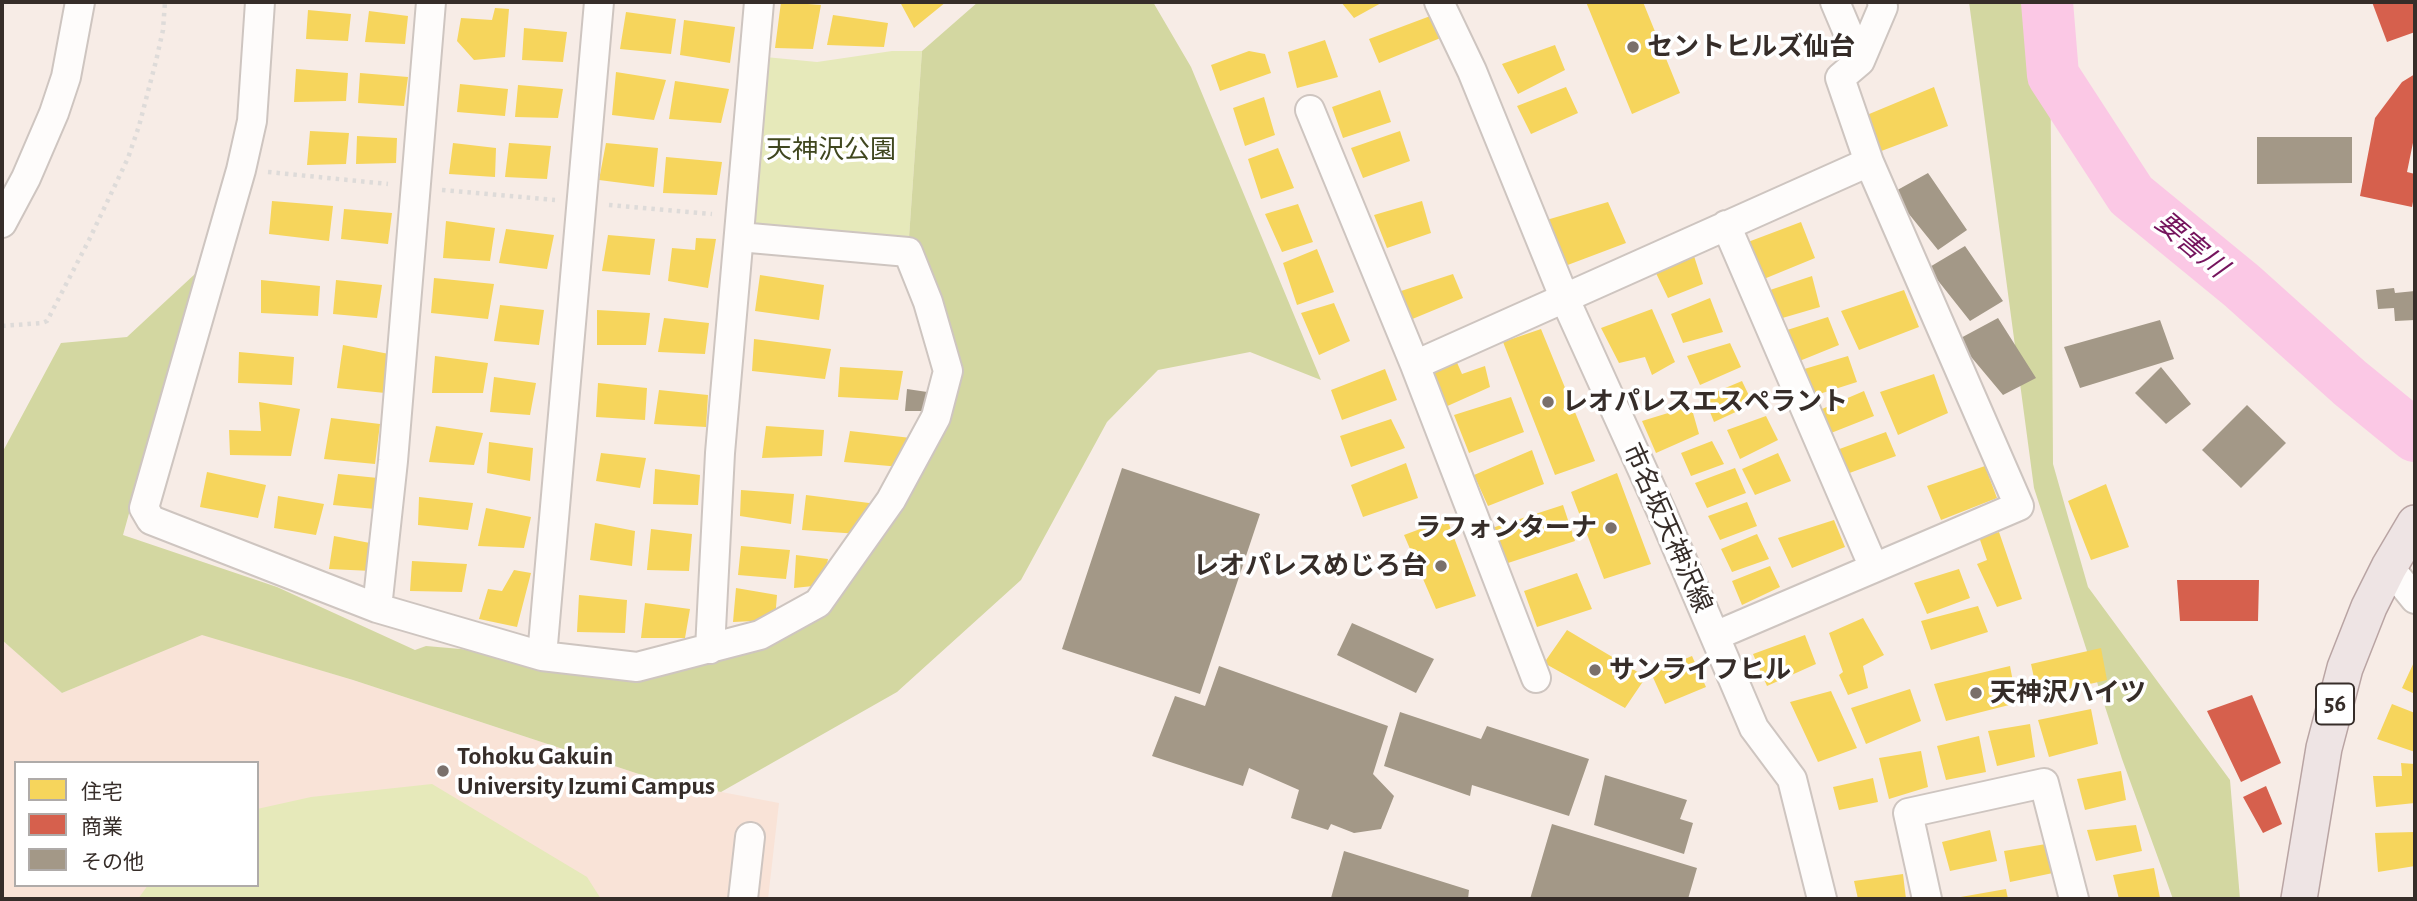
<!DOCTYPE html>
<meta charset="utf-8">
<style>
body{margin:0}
#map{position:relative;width:2417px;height:901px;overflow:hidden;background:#f7ece6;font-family:"Alegreya Sans","Noto Sans JP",sans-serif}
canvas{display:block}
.frame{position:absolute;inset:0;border:4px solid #362d29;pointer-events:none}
.legend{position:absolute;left:14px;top:761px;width:245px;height:126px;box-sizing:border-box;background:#fff;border:2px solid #afaba9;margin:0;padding:9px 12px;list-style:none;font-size:21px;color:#362d29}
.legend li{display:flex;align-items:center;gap:14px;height:35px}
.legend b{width:35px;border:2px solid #afaba9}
</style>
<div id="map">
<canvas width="2417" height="901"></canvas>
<div class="frame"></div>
<ul class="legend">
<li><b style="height:19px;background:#f6d55c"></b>住宅</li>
<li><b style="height:19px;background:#d6604d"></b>商業</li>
<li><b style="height:19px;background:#a39887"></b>その他</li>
</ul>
</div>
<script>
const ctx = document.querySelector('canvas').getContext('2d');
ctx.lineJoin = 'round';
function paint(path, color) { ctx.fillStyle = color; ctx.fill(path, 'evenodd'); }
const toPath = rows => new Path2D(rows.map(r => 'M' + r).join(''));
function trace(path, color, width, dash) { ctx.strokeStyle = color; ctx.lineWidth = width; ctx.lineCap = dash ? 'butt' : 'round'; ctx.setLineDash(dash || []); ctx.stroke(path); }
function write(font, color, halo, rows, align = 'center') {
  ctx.font = font + ' "Alegreya Sans","Noto Sans JP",sans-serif'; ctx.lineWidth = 7; ctx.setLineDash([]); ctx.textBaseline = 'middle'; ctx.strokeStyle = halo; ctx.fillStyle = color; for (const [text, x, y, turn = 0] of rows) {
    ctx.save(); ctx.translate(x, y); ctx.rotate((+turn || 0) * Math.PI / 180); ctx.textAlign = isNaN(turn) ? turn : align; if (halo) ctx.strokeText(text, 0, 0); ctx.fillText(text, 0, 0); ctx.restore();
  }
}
paint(toPath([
 [202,634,353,680,654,779,779,803,768,899,2,899,2,640,62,693],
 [16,763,257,763,257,885,16,885]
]), '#f9e3d7');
paint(toPath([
 [892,51,922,51,908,252,739,237,755,56,817,62],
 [432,784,587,877,601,899,138,899,148,885,257,885,257,809,311,797]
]), '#e6e9ba');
paint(toPath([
 [978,2,1153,2,1191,67,1321,380,1250,352,1158,370,1107,422,1021,580,897,692,721,792,654,779,353,680,202,635,62,693,2,640,2,453,61,343,127,337,196,273,123,535,277,587,415,650,426,646,542,656,637,667,818,603,948,371,908,252,922,51],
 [1969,2,2050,2,2053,464,2088,587,2230,780,2240,899,2173,899,2122,759,2034,488]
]), '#d3d7a1');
paint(toPath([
 [781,2,821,5,813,49,775,48],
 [900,2,946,2,914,28],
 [1341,2,1383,2,1354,18],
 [1586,2,1643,2,1680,93,1632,114],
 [495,8,509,9,505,57,474,60,457,41,461,18,492,20],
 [308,10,351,14,348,41,306,39],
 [369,11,408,16,405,44,365,42],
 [626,12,676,19,671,54,620,49],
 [833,15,888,23,884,47,827,45],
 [1433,15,1443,37,1379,63,1369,39],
 [684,20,735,27,730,63,680,55],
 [524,28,567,32,563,62,522,60],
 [1325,40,1338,77,1297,88,1288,52],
 [1555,45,1565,70,1518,94,1502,64],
 [1249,51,1265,54,1271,73,1220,91,1211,65],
 [296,69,348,73,346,101,294,102],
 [616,72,666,80,654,120,612,115],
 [360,73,408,77,404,106,358,103],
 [675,81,729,89,721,123,669,119],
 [460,84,508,89,505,116,457,112],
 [518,85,563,89,558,118,515,117],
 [1566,87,1578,113,1531,134,1517,106],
 [1934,87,1948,126,1876,153,1862,117],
 [1380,90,1391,122,1343,138,1332,107],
 [1264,97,1275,135,1245,146,1233,108],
 [310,131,349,133,346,164,307,165],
 [1400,131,1410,161,1363,178,1351,148],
 [357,136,397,138,396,163,356,164],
 [453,143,496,148,495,177,449,174],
 [509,143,551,146,547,179,505,177],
 [606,143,658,148,654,187,599,180],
 [1278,148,1294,188,1261,199,1248,159],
 [666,157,722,162,717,195,663,193],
 [272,201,333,206,329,241,269,234],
 [1422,201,1431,233,1387,248,1374,215],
 [1608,202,1626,243,1565,266,1543,221],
 [1298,204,1313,242,1282,252,1265,214],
 [344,209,392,213,388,244,341,239],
 [446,221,495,228,490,261,443,258],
 [1801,222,1815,258,1759,281,1740,245],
 [506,229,554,235,547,269,499,263],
 [608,235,655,239,650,275,602,271],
 [696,238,716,239,708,288,668,281,672,248,695,250],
 [1317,249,1334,292,1297,305,1283,263],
 [1694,256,1703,284,1668,298,1654,269],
 [1453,274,1463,298,1410,320,1398,292],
 [760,275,824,285,819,320,755,311],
 [1812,276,1820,307,1779,319,1767,291],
 [434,278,494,284,488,319,431,313],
 [261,280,320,286,318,316,261,313],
 [336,280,382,285,377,318,333,314],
 [1904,290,1919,327,1859,350,1841,311],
 [1710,298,1723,332,1683,343,1671,314],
 [1334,303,1350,341,1319,355,1301,313],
 [500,305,544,310,539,345,494,341],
 [1652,309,1675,362,1652,375,1645,357,1619,363,1601,328],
 [597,310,650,313,646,345,597,345],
 [1828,317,1839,345,1797,362,1784,331],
 [664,318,709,323,705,354,658,352],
 [1541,329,1595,461,1555,475,1503,342],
 [754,339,831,349,825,379,752,371],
 [1730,343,1741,367,1700,385,1687,356],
 [343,345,389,354,385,393,337,388],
 [239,352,294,357,292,385,238,383],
 [435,356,488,363,483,393,432,393],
 [1848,356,1857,382,1813,396,1801,370],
 [1455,358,1462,374,1485,366,1490,387,1443,408,1429,372],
 [840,367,903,371,898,400,838,397],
 [1385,369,1397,400,1342,420,1331,390],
 [1934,374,1948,413,1898,435,1880,392],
 [494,377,536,383,530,415,490,412],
 [1742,381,1753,404,1714,422,1704,397],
 [598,383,647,388,645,420,596,417],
 [659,390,708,395,706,427,654,424],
 [1864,391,1874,416,1826,435,1815,412],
 [1511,397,1524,432,1469,453,1454,415],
 [259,402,300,409,291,456,230,455,229,430,261,431],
 [1691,406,1699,434,1656,453,1642,421],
 [1766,416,1778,440,1740,459,1727,430],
 [331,418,380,424,375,464,324,459],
 [1391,419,1405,448,1351,467,1340,436],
 [436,426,483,433,474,465,429,462],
 [766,426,824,430,822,456,762,458],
 [850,431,911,438,901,467,844,462],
 [1886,432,1896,456,1844,475,1834,451],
 [1712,441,1724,464,1691,476,1681,453],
 [489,442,533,448,530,481,487,473],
 [1532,450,1544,484,1488,506,1474,475],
 [601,453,646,458,640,488,596,481],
 [1778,453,1791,481,1755,495,1742,469],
 [1406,463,1418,498,1363,517,1351,485],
 [1985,466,1997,498,1941,520,1927,486],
 [1735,468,1746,493,1707,508,1695,483],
 [655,469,700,475,698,505,653,504],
 [207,472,266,485,258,518,200,507],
 [1617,473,1651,564,1604,579,1571,492],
 [338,474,378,478,375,509,333,505],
 [2106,484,2129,547,2091,560,2068,501],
 [741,490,794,494,791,524,740,516],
 [806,495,877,504,859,534,802,530],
 [278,496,324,504,316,535,274,528],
 [419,497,473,503,468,530,418,525],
 [1747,502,1757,526,1720,540,1708,516],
 [1563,505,1575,541,1508,563,1492,528],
 [486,508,531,517,524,548,478,546],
 [1447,519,1476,596,1436,609,1404,535],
 [1834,520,1845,547,1792,568,1778,538],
 [595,523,635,531,632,566,590,560],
 [651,529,692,534,689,571,647,570],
 [1999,532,2022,599,1997,607,1977,564,1987,560,1979,537],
 [1757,534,1769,559,1732,572,1721,549],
 [334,536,375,544,372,571,329,569],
 [741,546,790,550,786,579,738,575],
 [796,555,828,559,823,585,794,588],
 [412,561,467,564,462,592,410,591],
 [1770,566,1780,587,1742,605,1732,581],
 [1959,569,1970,598,1927,614,1914,583],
 [514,570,531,573,517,627,479,619,488,589,502,591],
 [1577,573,1592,609,1537,627,1524,591],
 [736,588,777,595,775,620,733,622],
 [579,595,627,600,625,633,577,632],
 [645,603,690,609,685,638,641,638],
 [1978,606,1988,632,1931,650,1921,621],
 [1863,618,1884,655,1863,666,1868,688,1848,695,1839,675,1843,672,1829,633],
 [1567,630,1646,677,1625,708,1544,663],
 [1805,635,1816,664,1767,686,1753,654],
 [2101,648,2107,680,2038,696,2031,664],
 [1692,656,1706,687,1665,704,1651,673],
 [2415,660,2415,694,2402,688],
 [2010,666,2017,703,1946,721,1934,684],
 [1910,689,1921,721,1866,744,1851,708],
 [1831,691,1857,748,1818,762,1790,702],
 [2392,704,2415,713,2415,752,2377,739],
 [2091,709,2098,744,2049,757,2038,720],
 [2030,724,2035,757,1997,766,1988,731],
 [1979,736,1986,772,1946,780,1937,746],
 [1921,751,1928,787,1889,799,1879,758],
 [2401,763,2415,764,2415,803,2376,807,2373,776,2402,776],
 [2121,771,2126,800,2085,810,2077,779],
 [1873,778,1878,802,1839,810,1833,787],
 [2136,825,2142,851,2096,861,2087,830],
 [1990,830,1997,861,1950,871,1942,842],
 [2415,832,2415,866,2378,872,2375,833],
 [2046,844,2053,873,2010,882,2004,851],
 [2154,868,2160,898,2119,899,2113,875],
 [1903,874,1906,899,1858,899,1854,881],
 [2006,889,2008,899,1955,899,1955,898]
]), '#f6d55c');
paint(toPath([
 [2372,2,2415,2,2415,32,2387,42],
 [2415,74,2415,133,2407,172,2415,174,2415,191,2412,207,2360,196,2375,118,2402,82],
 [2177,580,2259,580,2258,621,2180,621],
 [2252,695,2281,763,2241,782,2207,711],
 [2266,786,2282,824,2263,833,2243,797]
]), '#d6604d');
trace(toPath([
 [2047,2,2053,75,2131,195,2242,286,2350,383,2415,436]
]), '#fbc8e5', 52);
paint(toPath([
 [2257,137,2352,137,2352,183,2257,184],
 [1928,173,1967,230,1938,250,1892,193],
 [1965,246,2003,301,1970,321,1928,268],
 [2394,288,2395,293,2415,291,2415,320,2395,321,2394,308,2378,309,2376,290],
 [1998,318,2036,378,2003,395,1957,340],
 [2160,320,2174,359,2080,388,2064,347],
 [2161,367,2191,404,2166,424,2135,393],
 [907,389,934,393,930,411,905,411],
 [2247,405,2286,443,2241,488,2202,450],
 [1122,468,1260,514,1200,694,1062,649],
 [1352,623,1434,659,1416,693,1337,655],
 [1219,666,1388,726,1373,774,1394,796,1381,829,1354,833,1331,824,1328,830,1291,818,1299,790,1249,768,1243,786,1152,756,1175,696,1205,706],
 [1400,712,1481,739,1487,726,1589,759,1569,816,1472,785,1470,796,1384,766],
 [1605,775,1687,800,1680,819,1693,823,1684,854,1594,825],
 [1552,824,1697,868,1688,899,1530,899],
 [1344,851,1469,890,1468,899,1331,898]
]), '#a39887');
const minor = toPath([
 [260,2,252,121,241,170,144,508,151,520,377,608,542,656,637,667,760,635,818,603,891,500,936,417,948,371,928,302,908,252,739,237],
 [1439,2,1472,71,1564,297,1663,515,1754,728,1792,779,1822,899],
 [1835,2,1860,61],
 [1310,110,1415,365,1869,162],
 [2,223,26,178,54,113,66,77,80,2],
 [1726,225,1874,568],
 [1415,365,1536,678],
 [2389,567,2415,599],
 [377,608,393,461,431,2],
 [1715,636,2019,506,1869,162,1840,78,1860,61,1883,7,1882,2],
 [710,649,720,453,759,2],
 [542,656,599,2],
 [743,899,750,837],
 [1927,899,1908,813,2044,783,2074,899]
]);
const major = toPath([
 [2299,899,2324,748,2345,668,2369,607,2389,567,2415,523]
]);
trace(minor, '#cec5c0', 32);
trace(major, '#b9a4a3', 38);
trace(toPath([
 [268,172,388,184],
 [442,190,555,200],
 [609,205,712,214],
 [2,326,42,323,47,321,89,240,128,158,139,126,156,61,163,30,165,2]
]), '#dedbd9', 4.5, [3.5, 5]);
trace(minor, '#fefcfb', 28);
trace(major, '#eee4e4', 35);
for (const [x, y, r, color] of [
 [1633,47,7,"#7a706b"],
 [1548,402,7,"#7a706b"],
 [1611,528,7,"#7a706b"],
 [1441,566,7,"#7a706b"],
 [1595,670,7,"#7a706b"],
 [1976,693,7,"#7a706b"],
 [443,771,7,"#7a706b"]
]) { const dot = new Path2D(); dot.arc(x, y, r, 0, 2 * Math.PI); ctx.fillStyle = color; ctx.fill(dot); trace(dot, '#fff', 2.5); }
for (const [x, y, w] of [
 [2335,704,38]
]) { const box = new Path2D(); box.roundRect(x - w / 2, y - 20.5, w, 41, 5); ctx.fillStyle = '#fff'; ctx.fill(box); trace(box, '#362d29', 2); }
write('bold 24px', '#362d29', null, [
 ["56",2335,704]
]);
write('bold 26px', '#362d29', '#fff', [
 ["セントヒルズ仙台",1647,47],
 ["レオパレスエスペラント",1562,402],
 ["ラフォンターナ",1597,528,"right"],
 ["レオパレスめじろ台",1427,566,"right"],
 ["サンライフヒル",1609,670],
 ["天神沢ハイツ",1990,693],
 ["Tohoku Gakuin",457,756],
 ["University Izumi Campus",457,786]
], 'left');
write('26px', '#40471f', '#fff', [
 ["天神沢公園",831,150]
]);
write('26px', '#362d29', '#fff', [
 ["市名坂天神沢線",1667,528,66]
]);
write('italic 28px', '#75145d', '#fff', [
 ["要害川",2191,245,40]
]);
</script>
